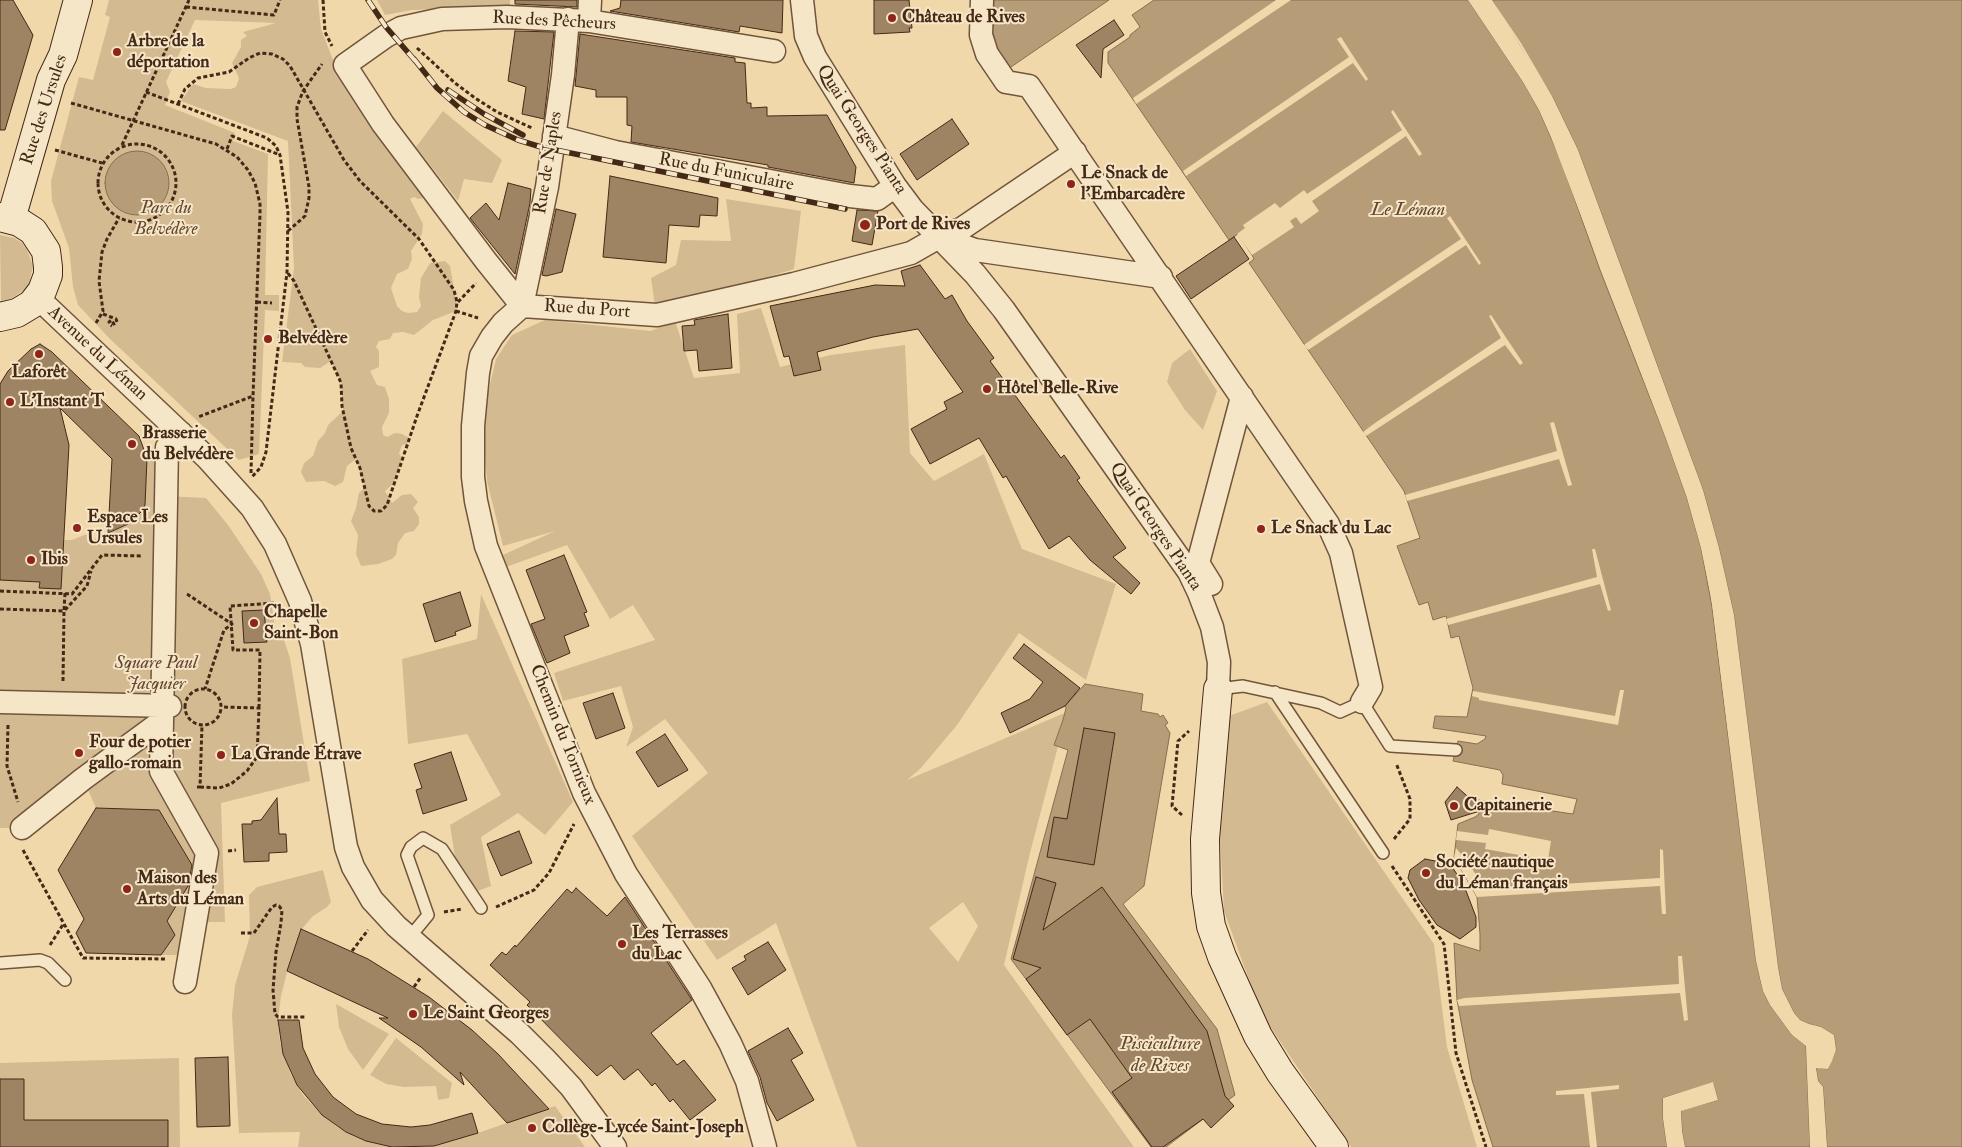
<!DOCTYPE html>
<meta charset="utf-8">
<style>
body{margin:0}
canvas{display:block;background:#f1d8aa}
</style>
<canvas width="1962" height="1147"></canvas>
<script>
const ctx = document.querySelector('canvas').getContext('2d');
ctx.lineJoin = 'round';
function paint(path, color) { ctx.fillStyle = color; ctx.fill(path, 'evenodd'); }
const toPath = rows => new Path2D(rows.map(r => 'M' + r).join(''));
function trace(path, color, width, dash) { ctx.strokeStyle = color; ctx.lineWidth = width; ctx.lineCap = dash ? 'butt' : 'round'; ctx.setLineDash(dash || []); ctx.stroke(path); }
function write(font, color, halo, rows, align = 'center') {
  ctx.font = font + ' "IM FELL Double Pica",serif'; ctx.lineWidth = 4; ctx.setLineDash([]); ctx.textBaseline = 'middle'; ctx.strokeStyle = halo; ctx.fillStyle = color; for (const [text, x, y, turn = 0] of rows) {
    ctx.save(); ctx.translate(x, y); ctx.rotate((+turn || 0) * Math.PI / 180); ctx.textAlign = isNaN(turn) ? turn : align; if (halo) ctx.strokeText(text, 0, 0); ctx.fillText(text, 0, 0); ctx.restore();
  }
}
paint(toPath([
 [109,0,318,0,321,29,335,65,427,198,418,199,414,197,410,199,423,224,422,234,411,251,412,259,408,269,397,274,391,288,397,306,402,311,408,313,417,312,421,306,419,297,421,278,430,263,445,261,450,266,457,307,456,311,433,320,414,335,403,332,393,333,390,339,379,341,376,347,379,351,379,367,370,371,377,385,385,387,389,399,389,413,382,427,383,435,387,437,395,433,402,434,409,438,407,444,402,445,399,453,402,459,393,484,385,491,392,503,402,495,411,494,418,502,413,508,419,517,419,524,414,531,405,533,398,543,396,555,392,559,378,564,361,566,356,554,358,535,351,521,356,508,359,493,365,487,356,459,347,466,343,482,335,486,324,481,306,482,301,472,304,463,313,456,318,441,325,433,328,425,343,411,341,383,331,361,320,368,305,367,301,363,282,362,294,268,288,141,181,101,193,84,206,88,231,89,236,87,239,78,232,63,241,47,241,40,247,36,243,32,276,23,195,20,166,82,170,92,165,105,235,133,233,141,268,154,265,295,279,295,279,311,265,310,259,454,239,460,110,339,78,305,73,287,69,248,52,201,51,181,79,77,93,80,110,17,105,15],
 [377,0,510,0,510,6,412,10,385,15],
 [443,111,502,160,492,183,464,179,458,201,416,147],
 [726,199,801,211,794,269,710,295,655,306,651,278,676,265,681,240,731,241],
 [0,235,14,238,22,243,27,250,33,266,29,283,24,290,9,300,1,301],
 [761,308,780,367,831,355,905,345,910,453,934,481,984,454,1022,549,1116,584,1086,680,1019,633,957,725,920,769,907,780,1067,712,1030,853,1004,965,1134,1147,857,1147,776,923,717,960,632,836,708,773,665,719,626,747,633,727,621,686,563,701,554,673,655,640,633,605,610,619,567,545,506,567,503,555,555,531,503,546,487,481,482,418,496,359,512,335,545,320,651,331,675,321,694,378,740,373,737,314],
 [963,902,978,926,958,962,929,928],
 [1190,349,1217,391,1203,430,1185,410,1167,382,1172,363],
 [147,459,167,461,166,496,206,498,228,525,261,574,270,594,275,628,280,628,290,658,310,781,221,803,225,922,206,922,200,955,161,955,175,935,164,916,174,909,196,872,159,810,96,808,83,779,22,828,0,828,0,580,40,582,39,587,64,540,72,540,92,532,94,539,129,524,135,519,139,515,145,501],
 [481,594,573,802,545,835,518,813,481,837,491,886,478,891,455,857,450,825,501,795,467,734,408,744,402,659,477,639],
 [1267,702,1434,944,1447,1047,1477,1147,1351,1147,1261,1013,1224,911,1218,799,1229,716],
 [323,870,331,902,327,907,313,916,301,930,287,972,281,996,278,1020,280,1043,291,1075,303,1095,318,1111,336,1126,356,1137,377,1144,392,1147,298,1147,300,1132,239,1133,232,1015,235,985,250,936,249,895,257,887],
 [336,1004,389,1034,363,1070,348,1049,339,1027],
 [396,1038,452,1083,449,1098,438,1100,436,1086,404,1087,386,1084,370,1075],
 [179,1058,180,1147,168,1147,168,1120,23,1120,24,1079,0,1079,0,1063],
 [555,1106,585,1147,427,1147,478,1133]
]), '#d4ba91');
const water = toPath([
 [992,0,1109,0,1008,69,991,44,992,0],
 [1154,0,1468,0,1523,82,1539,110,1561,161,1600,270,1665,436,1687,498,1701,548,1712,607,1756,961,1763,991,1770,1005,1792,1035,1806,1046,1810,1147,1685,1147,1682,1131,1681,1110,1718,1100,1713,1083,1663,1098,1663,1118,1667,1147,1493,1147,1472,1080,1457,1000,1454,943,1480,951,1480,934,1477,897,1454,857,1458,824,1475,817,1479,814,1478,800,1573,814,1577,799,1502,784,1503,775,1500,770,1453,761,1458,741,1477,744,1485,739,1486,736,1433,728,1435,716,1467,717,1473,688,1459,636,1451,638,1446,616,1433,620,1428,602,1419,605,1397,546,1420,538,1404,491,1249,263,1254,259,1252,255,1238,234,1229,240,1108,63,1108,52,1130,37,1130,35,1140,27,1132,15,1154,0],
 [1492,0,1962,0,1962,1147,1827,1147,1823,1087,1818,1081,1816,1067,1828,1069,1836,1050,1834,1035,1821,1027,1809,1024,1800,1020,1794,1013,1782,989,1778,967,1734,615,1719,548,1703,490,1578,150,1552,96,1492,0],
 '105 183a32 32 0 1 1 64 0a32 32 0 1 1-64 0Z',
 [1085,684,1143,694,1141,711,1158,714,1160,717,1163,715,1168,723,1165,725,1170,733,1144,886,1123,904,1217,1029,1235,1095,1166,1147,1151,1147,1011,959,1068,750,1054,745,1063,720,1066,708,1065,706,1085,684]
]);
paint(water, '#b79c78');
trace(water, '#896e51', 1);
paint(toPath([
 [1276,0,1291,0,1136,104,1133,98],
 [1468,0,1471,0,1525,81,1541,109,1553,136,1668,435,1689,498,1703,548,1713,595,1759,961,1766,991,1772,1004,1785,1024,1809,1045,1812,1147,1810,1147,1806,1046,1792,1035,1770,1005,1763,991,1756,961,1711,596,1701,548,1687,498,1665,436,1551,137,1539,110,1523,82],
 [1490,0,1492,0,1521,43,1552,96,1578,150,1703,490,1719,548,1734,615,1778,967,1782,989,1794,1013,1800,1020,1809,1024,1821,1027,1834,1035,1836,1050,1832,1061,1828,1069,1816,1068,1818,1081,1823,1087,1827,1147,1825,1147,1821,1088,1815,1082,1813,1067,1816,1065,1827,1066,1834,1050,1831,1037,1820,1029,1808,1027,1798,1022,1792,1014,1780,989,1775,967,1731,615,1717,549,1701,491,1576,151,1550,97,1519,44],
 [1341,37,1368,79,1366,81,1353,63,1186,176,1183,171,1349,57,1337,39],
 [1393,110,1422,154,1419,156,1406,136,1312,201,1319,211,1301,224,1296,217,1290,221,1294,227,1252,255,1237,234,1245,228,1243,225,1275,203,1280,208,1304,190,1307,194,1402,130,1391,112],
 [1450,216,1481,263,1479,265,1466,245,1308,350,1304,345,1315,337,1461,239,1447,218],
 [1491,315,1523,363,1520,365,1505,345,1366,436,1363,432,1375,423,1501,338,1489,316],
 [1554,422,1572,485,1568,486,1559,459,1407,501,1405,495,1557,451,1550,423],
 [1592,549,1595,549,1611,610,1608,611,1600,584,1448,625,1446,619,1597,577],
 [1620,690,1624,690,1618,725,1479,700,1479,698,1472,696,1473,691,1615,716],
 [1489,829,1551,841,1548,860,1485,849,1486,843,1456,840,1457,831,1488,835],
 [1456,848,1469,864,1486,890,1496,890,1496,888,1660,878,1660,849,1663,850,1666,914,1662,914,1660,886,1477,897,1454,857],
 [1678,956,1682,956,1688,1020,1684,1021,1680,993,1459,1006,1457,1000,1465,998,1679,984],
 [1713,1082,1718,1100,1681,1111,1682,1131,1685,1147,1683,1147,1679,1132,1678,1109,1715,1098,1711,1085,1665,1100,1665,1118,1669,1147,1667,1147,1663,1118,1663,1098],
 [1619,1085,1619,1089,1591,1092,1597,1147,1590,1147,1584,1094,1556,1095,1556,1091]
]), '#f1d8aa');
const building = toPath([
 [0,0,13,0,33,35,5,130,0,130,0,0],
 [515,0,577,0,577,7,515,4,515,0],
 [621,0,783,0,782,33,740,26,739,32,610,11,620,8,621,0],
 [874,0,909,0,912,28,909,28,910,32,874,34,874,0],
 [1114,20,1124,35,1103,49,1101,78,1076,45,1114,20],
 [515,31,554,32,544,119,522,114,526,87,508,81,515,31],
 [580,34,735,58,735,62,745,63,747,103,751,103,751,108,767,107,767,116,827,115,856,167,854,183,768,167,768,165,631,142,632,126,627,125,627,97,596,97,596,90,575,86,580,34],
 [952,119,969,144,917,180,900,154,952,119],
 [610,176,718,198,717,216,700,215,699,227,669,225,666,263,603,257,610,176],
 [508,183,531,189,530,203,515,274,470,218,486,203,499,220,508,183],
 [556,209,576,214,562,272,546,276,542,275,556,209],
 [857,210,878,211,872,245,852,241,857,210],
 [1234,237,1249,259,1191,299,1176,276,1234,237],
 [920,265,945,299,952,295,967,321,994,358,990,361,1061,458,1064,455,1080,478,1077,480,1126,548,1113,557,1140,583,1131,594,1090,560,1069,536,1049,549,1006,476,1003,478,979,438,930,464,911,429,947,409,944,402,963,392,918,329,873,337,817,352,821,370,794,376,789,356,784,357,770,306,875,285,905,286,901,271,920,265],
 [728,314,732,368,699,371,697,350,684,351,682,326,695,325,694,320,728,314],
 [40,344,52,352,139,436,147,458,145,505,141,512,128,524,108,533,112,459,60,408,69,445,61,589,39,588,40,582,0,580,0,384,8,371,31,349,40,344],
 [564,555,587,612,584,613,589,626,564,636,570,653,547,663,531,624,545,619,526,570,564,555],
 [460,592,471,626,455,632,456,635,435,642,423,604,460,592],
 [264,610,267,642,244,643,242,611,264,610],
 [1024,644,1080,688,1065,706,1010,733,1001,713,1030,699,1043,682,1013,658,1024,644],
 [613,693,625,728,596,739,583,703,613,693],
 [1084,728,1115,733,1094,865,1047,857,1054,817,1067,819,1084,728],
 [665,734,688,770,658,787,636,752,665,734],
 [451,752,467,800,423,814,416,790,422,788,414,764,451,752],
 [1457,787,1483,810,1451,820,1445,802,1457,787],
 [277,798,279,834,286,834,287,852,269,853,269,861,244,862,242,824,252,824,252,821,261,820,277,798],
 [96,808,159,810,192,865,188,886,167,921,175,935,161,955,86,953,76,933,84,919,58,870,96,808],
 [519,831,532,863,501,876,487,844,519,831],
 [1425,859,1450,864,1463,883,1476,917,1476,927,1460,939,1437,925,1419,900,1408,878,1410,870,1425,859],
 [1036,877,1056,883,1043,930,1102,887,1207,1031,1225,1096,1234,1106,1211,1128,1203,1119,1163,1147,1152,1147,1112,1092,1132,1078,1090,1019,1067,1035,1026,979,1041,968,1013,959,1036,877],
 [576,888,607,916,625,897,692,1000,651,1033,677,1065,684,1060,716,1100,690,1120,673,1099,670,1102,655,1083,652,1086,638,1069,624,1080,611,1065,597,1076,527,1005,530,1002,490,965,502,952,506,955,515,945,516,947,567,889,572,893,576,888],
 [301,929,368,959,429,997,472,1030,498,1054,549,1109,507,1123,460,1072,464,1085,421,1047,379,1018,388,1018,287,971,301,929],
 [768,942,786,970,748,995,732,968,746,960,744,956,768,942],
 [278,1020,299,1020,303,1048,315,1074,333,1097,356,1114,382,1124,411,1127,430,1125,472,1113,478,1133,434,1146,392,1147,366,1141,346,1132,322,1115,297,1085,283,1054,278,1020],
 [788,1028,803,1053,791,1060,814,1100,777,1121,767,1103,760,1077,748,1051,788,1028],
 [228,1057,230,1126,197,1127,195,1058,228,1057],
 [0,1079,24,1079,24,1120,168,1120,168,1147,0,1147,0,1079]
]);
paint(building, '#9e8463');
trace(building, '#452917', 1);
const lane = toPath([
 [1218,689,1243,686,1321,703,1340,712,1362,702,1390,746,1456,750],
 [1275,692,1383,853],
 [409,938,428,915,407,855,411,847,423,838,442,849,481,908],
 [0,963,40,960,48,963,65,980]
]);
const street = toPath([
 [802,0,806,36,815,57,895,186,913,210,975,274,1004,310,1189,572,1199,593,1212,627,1219,662,1218,689],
 [982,0,981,35,987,54,1006,82,1029,86,1328,524,1341,553,1371,687,1362,702],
 [589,21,590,0],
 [774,51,589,21,507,17,442,19,401,28,386,36,345,65,383,124,486,261,522,306,657,315,794,284,911,253,939,237],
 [554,136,615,152,850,196,877,199,895,186],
 [1075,152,961,229,939,237,975,250,1161,277],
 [38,298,207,458,252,508,275,544,300,601,312,644,346,847,353,867,372,900,396,926,519,1033,545,1059,571,1087,615,1147],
 [522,306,503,323,492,337,481,356,478,373,473,426,473,477,476,501,486,546,584,793,626,874,700,988,730,1043,747,1081,765,1147],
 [522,306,547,187,563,75,568,19],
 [1211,584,1198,563,1242,397],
 [0,702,170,706],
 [162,721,161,771,207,853,185,982],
 [22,828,83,779,162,721,167,447,181,433]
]);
const secondary = toPath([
 [0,217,19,222,33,231,46,251,48,267,48,275,42,291,32,304,17,313,0,317],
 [11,219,51,80,63,55,78,0],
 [1218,689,1205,839,1206,893,1211,926,1222,957,1258,1036,1280,1072,1334,1147]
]);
trace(lane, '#70553c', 14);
trace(street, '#70553c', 25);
trace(secondary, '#452917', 30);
trace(toPath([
 [323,0,325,32,332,46],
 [186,7,274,15,280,0],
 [417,48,455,83,475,98,497,112,532,128],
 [146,92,267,138,276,146,280,155,288,212,287,272,266,452,261,467,252,477],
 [71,103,216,144,237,157,248,170,255,183,260,204,260,214,253,396,198,417],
 [178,104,185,89,198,78,229,72,249,58,260,53,272,54,283,59,290,66,344,160,360,181,419,239,454,290,457,302,456,311,417,416,387,505,381,511,374,511,369,506,360,468,351,448,342,406,341,383,338,376,294,281,287,272],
 '98 183a39 39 0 1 1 78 0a39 39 0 1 1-78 0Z',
 [122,145,189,0],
 [227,149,232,136,280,155],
 [55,150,102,163],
 [288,231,305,216,309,198,309,187,297,119,297,107,303,91,322,64],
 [257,302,272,303],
 [458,302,476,283],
 [456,311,478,318],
 [103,314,116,319,117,322,114,324,111,320,109,322,110,325,112,326],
 [96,323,103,311,99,281,102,252,107,239,119,218],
 [251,473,253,396],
 [0,591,72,594,102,555,143,556],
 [187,594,232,624,224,630,205,689],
 [0,609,64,611,65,593],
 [63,681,64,611,87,586,91,571],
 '185 707a18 18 0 1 1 36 0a18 18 0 1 1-36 0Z',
 [259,708,260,650,233,650,230,606,275,603],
 [8,725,7,766,18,802],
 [197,787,200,787,202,725],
 [200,787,219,788,231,784,247,771,257,757,259,708,222,707],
 [1182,815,1172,806,1178,741,1189,731],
 [1394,839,1410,819,1410,799,1396,763],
 [23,850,83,958,166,959],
 [228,851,236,850],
 [1392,866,1444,944,1456,1053,1486,1147],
 [496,907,534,890,549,873,574,824],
 [444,912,462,909],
 [241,933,254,933,272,907,276,905,279,906,282,910,281,923,276,952,273,990,275,1014,278,1017,305,1017],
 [50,945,64,923],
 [352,951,368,930],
 [414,987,421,977]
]), '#452917', 3, [4, 2.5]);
trace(lane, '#f6e6c8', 11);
trace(street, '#f6e6c8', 22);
trace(secondary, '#f6e6c8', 28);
const rail = toPath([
 [368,0,386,27,418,64],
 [414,59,437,88,464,112,485,125,518,140,541,147,845,209],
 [448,90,484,114,523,135]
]);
trace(rail, '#452917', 5.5);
trace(rail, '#f6e6c8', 4, [11]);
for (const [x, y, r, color] of [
 [892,18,5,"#8f2418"],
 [117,52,5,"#8f2418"],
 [1071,184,5,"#8f2418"],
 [865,225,6,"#8f2418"],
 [268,339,5,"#8f2418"],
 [39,354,5,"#8f2418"],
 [987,389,5,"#8f2418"],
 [10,402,5,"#8f2418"],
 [132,444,5,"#8f2418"],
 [77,528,5,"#8f2418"],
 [1261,529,5,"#8f2418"],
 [31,560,5,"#8f2418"],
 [254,623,5,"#8f2418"],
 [79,753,5,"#8f2418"],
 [221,755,5,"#8f2418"],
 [1454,806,5,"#8f2418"],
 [1426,873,5,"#8f2418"],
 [127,889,5,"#8f2418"],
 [622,944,5,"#8f2418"],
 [413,1014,5,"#8f2418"],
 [532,1128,5,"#8f2418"]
]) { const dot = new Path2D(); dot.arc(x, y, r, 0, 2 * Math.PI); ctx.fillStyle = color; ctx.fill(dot); trace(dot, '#f6e6c8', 2); }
write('bold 18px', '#452917', '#f6e6c8', [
 ["Château de Rives",902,18],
 ["Arbre de la",127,42],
 ["déportation",127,63],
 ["Le Snack de",1081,174],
 ["l'Embarcadère",1081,195],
 ["Port de Rives",876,225],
 ["Belvédère",278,339],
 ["Laforêt",39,373,"center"],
 ["Hôtel Belle-Rive",997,389],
 ["L'Instant T",20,402],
 ["Brasserie",142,434],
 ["du Belvédère",142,455],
 ["Espace Les",87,518],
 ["Ursules",87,539],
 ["Le Snack du Lac",1271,529],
 ["Ibis",41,560],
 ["Chapelle",264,613],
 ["Saint-Bon",264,634],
 ["Four de potier",89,743],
 ["gallo-romain",89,764],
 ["La Grande Étrave",231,755],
 ["Capitainerie",1464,806],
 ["Société nautique",1436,863],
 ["du Léman français",1436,884],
 ["Maison des",137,879],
 ["Arts du Léman",137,900],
 ["Les Terrasses",632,934],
 ["du Lac",632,955],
 ["Le Saint Georges",423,1014],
 ["Collège-Lycée Saint-Joseph",542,1128]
], 'left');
write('18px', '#452917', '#f6e6c8', [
 ["Rue des Pêcheurs",554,22,3],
 ["Rue des Ursules",45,110,-72],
 ["Quai Georges Pianta",861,130,57],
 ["Rue de Naples",549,163,-81],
 ["Rue du Funiculaire",726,173,11],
 ["Rue du Port",587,310,4],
 ["Avenue du Léman",97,354,43],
 ["Quai Georges Pianta",1155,527,56],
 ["Chemin du Tornieux",562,735,68]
]);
write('italic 18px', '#62462f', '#f6e6c8', [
 ["Parc du",166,209],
 ["Belvédère",166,230],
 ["Square Paul",156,664],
 ["Jacquier",156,685]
]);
write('italic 19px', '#62462f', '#f6e6c8', [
 ["Le Léman",1408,211],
 ["Pisciculture",1160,1045],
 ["de Rives",1160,1067]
]);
</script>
